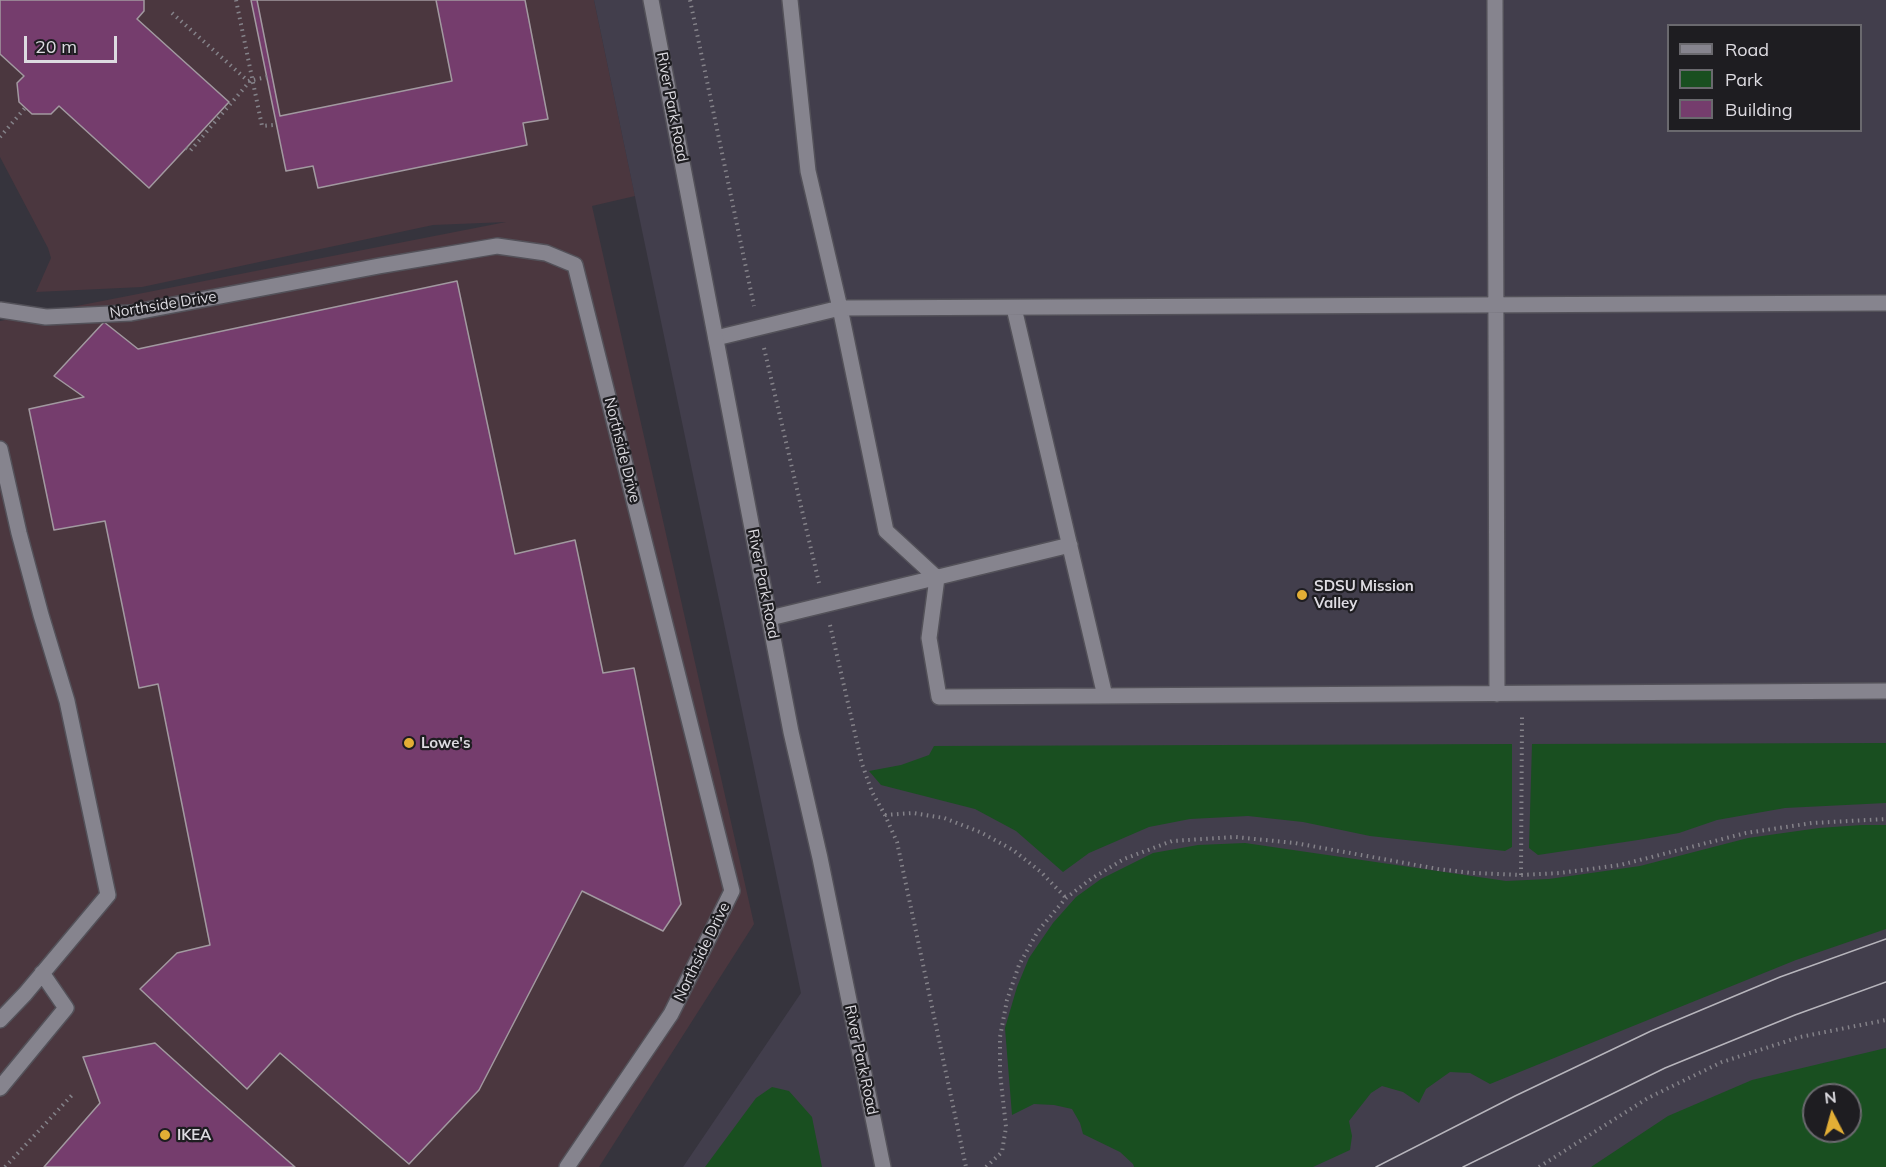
<!DOCTYPE html>
<style>
body{margin:0}
#map{position:relative;width:1886px;height:1167px;overflow:hidden;background:#36343d;font-family:Mulish,sans-serif}
canvas{display:block}
.legend{position:absolute;left:1667px;top:24px;width:195px;height:108px;box-sizing:border-box;background:#1e1d21;border:2px solid #6a696e;margin:0;padding:8px 10px;list-style:none;font-size:18px;color:#dddbe1}
.legend li{display:flex;align-items:center;gap:12px;height:30px}
.legend b{width:30px;border:2px solid #6a696e}
.north{position:absolute;left:1802px;top:1083px;width:60px;height:60px;box-sizing:border-box;background:#1e1d21;border:2px solid #6a696e;border-radius:50%;rotate:354deg;font-size:16px;font-weight:700;line-height:24px;text-align:center;color:#dddbe1}
.north::after{content:'';display:block;margin:auto;width:21px;height:27px;background:#e3ae35;clip-path:polygon(50% 0,100% 100%,50% 72%,0 100%)}
.scale{position:absolute;left:24px;top:36px;width:93px;height:27px;box-sizing:border-box;border:3px solid #dddbe1;border-top:0;padding-left:8px;font-size:18px;line-height:21px;white-space:nowrap;color:#dddbe1;-webkit-text-stroke:4px #1e1d21;paint-order:stroke}
</style>
<div id="map">
<canvas width="1886" height="1167"></canvas>
<ul class="legend">
<li><b style="height:8px;background:#86848e"></b>Road</li>
<li><b style="height:16px;background:#194f20"></b>Park</li>
<li><b style="height:16px;background:#753d6d"></b>Building</li>
</ul>
<div class="north">N</div>
<div class="scale">20 m</div>
</div>
<script>
const ctx = document.querySelector('canvas').getContext('2d');
ctx.lineJoin = 'round';
function paint(path, color) { ctx.fillStyle = color; ctx.fill(path, 'evenodd'); }
const toPath = rows => new Path2D(rows.map(r => 'M' + r).join(''));
function trace(path, color, width, dash) { ctx.strokeStyle = color; ctx.lineWidth = width; ctx.lineCap = dash ? 'butt' : 'round'; ctx.setLineDash(dash || []); ctx.stroke(path); }
function write(font, color, halo, rows, align = 'center') {
  ctx.font = font + ' Mulish,sans-serif'; ctx.lineWidth = 4.5; ctx.setLineDash([]); ctx.textBaseline = 'middle'; ctx.strokeStyle = halo; ctx.fillStyle = color; for (const [text, x, y, turn = 0] of rows) {
    ctx.save(); ctx.translate(x, y); ctx.rotate((+turn || 0) * Math.PI / 180); ctx.textAlign = isNaN(turn) ? turn : align; if (halo) ctx.strokeText(text, 0, 0); ctx.fillText(text, 0, 0); ctx.restore();
  }
}
paint(toPath([
 [0,0,594,0,635,196,592,206,754,924,599,1167,0,1167,0,321,506,222,433,225,142,287,36,292,51,258,48,248,0,157]
]), '#4b373f');
paint(toPath([
 [594,0,1886,0,1886,1167,683,1167,801,993],
 [1668,26,1860,26,1860,130,1668,130],
 [1814,1095,1850,1095,1850,1131,1814,1131]
]), '#423e4c');
paint(toPath([
 [1886,743,1886,803,1785,808,1717,820,1679,833,1638,840,1538,855,1529,848,1532,744],
 [1512,744,1512,847,1505,851,1370,836,1303,822,1248,816,1190,819,1149,827,1089,853,1063,872,1016,831,975,809,881,785,869,771,901,765,929,755,934,746],
 [1862,825,1886,825,1886,929,1796,960,1490,1084,1470,1073,1450,1072,1426,1089,1419,1103,1403,1092,1382,1086,1371,1093,1349,1121,1352,1136,1350,1150,1313,1167,1134,1167,1133,1164,1120,1152,1083,1134,1080,1123,1072,1109,1054,1105,1034,1104,1012,1115,1005,1028,1017,987,1029,958,1053,923,1076,897,1101,879,1153,853,1198,845,1245,843,1506,881,1549,879,1640,866,1748,838,1819,828],
 [1886,1048,1886,1167,1591,1167,1668,1116,1752,1080],
 [1814,1095,1850,1095,1850,1131,1814,1131],
 [772,1087,789,1091,812,1117,822,1167,705,1167,756,1098]
]), '#194f20');
const building = toPath([
 [0,0,144,0,144,11,137,19,229,102,149,188,59,106,51,114,32,114,19,102,17,83,24,76,0,54,0,0],
 [251,0,525,0,548,119,523,123,527,145,318,188,313,166,286,171,251,0],
 [257,0,436,0,452,81,280,116,257,0],
 [457,281,515,554,575,540,603,673,634,668,681,904,663,931,582,891,479,1090,409,1164,280,1053,247,1089,140,989,177,953,210,945,158,684,139,688,105,521,54,530,29,409,84,397,54,376,104,322,138,349,457,281],
 [155,1043,206,1089,295,1167,44,1167,100,1103,83,1057,155,1043]
]);
paint(building, '#753d6d');
trace(building, '#a299a0', 1.5);
const lane = toPath([
 [790,0,808,171,840,308,886,531,937,578,929,638,939,697,1886,691],
 [1495,0,1497,694],
 [1014,308,1105,696],
 [0,310,46,317,131,313,379,266,497,246,546,253,575,265,732,891,671,1014,567,1167],
 [716,338,840,308,1886,303],
 [0,449,19,533,41,615,67,701,108,895,25,994,0,1020],
 [770,618,1070,545],
 [0,1088,66,1008,42,973]
]);
const secondary = toPath([
 [651,0,791,732,820,858,883,1167]
]);
trace(lane, '#535159', 18);
trace(secondary, '#535159', 18);
trace(toPath([
 [236,0,262,126,273,125],
 [690,0,754,306],
 [172,13,248,81,267,77],
 [0,137,25,108],
 [186,148,190,151,251,80],
 [764,348,819,583],
 [830,625,862,764,872,792,885,815,897,842,966,1167],
 [885,815,913,813,944,818,980,832,1013,850,1041,872,1066,898],
 [1521,875,1522,717],
 [5,1167,74,1093],
 [986,1167,1002,1152,1006,1127,1000,1073,1000,1037,1007,1000,1019,965,1038,931,1066,898,1091,879,1124,859,1172,841,1235,837,1295,843,1438,869,1472,873,1521,875,1560,873,1620,865,1746,833,1812,823,1886,819],
 [1539,1167,1648,1098,1722,1062,1800,1037,1886,1020]
]), '#848289', 4, [1.5, 4.5]);
trace(lane, '#86848e', 15);
trace(secondary, '#86848e', 15);
trace(toPath([
 [1376,1167,1515,1096,1651,1031,1780,977,1886,939],
 [1463,1167,1665,1068,1795,1015,1886,982]
]), '#b7b5bc', 1.5);
for (const [x, y, r, color] of [
 [1302,595,6,"#e3ae35"],
 [409,743,6,"#e3ae35"],
 [165,1135,6,"#e3ae35"]
]) { const dot = new Path2D(); dot.arc(x, y, r, 0, 2 * Math.PI); ctx.fillStyle = color; ctx.fill(dot); trace(dot, '#1e1d21', 2); }
write('15px', '#dddbe1', '#1e1d21', [
 ["River Park Road",672,107,79],
 ["Northside Drive",163,305,-9],
 ["Northside Drive",622,450,76],
 ["River Park Road",763,584,79],
 ["Northside Drive",702,952,-64],
 ["River Park Road",861,1060,78]
]);
write('bold 15px', '#dddbe1', '#1e1d21', [
 ["SDSU Mission",1314,586],
 ["Valley",1314,603],
 ["Lowe's",421,743],
 ["IKEA",177,1135]
], 'left');
</script>
